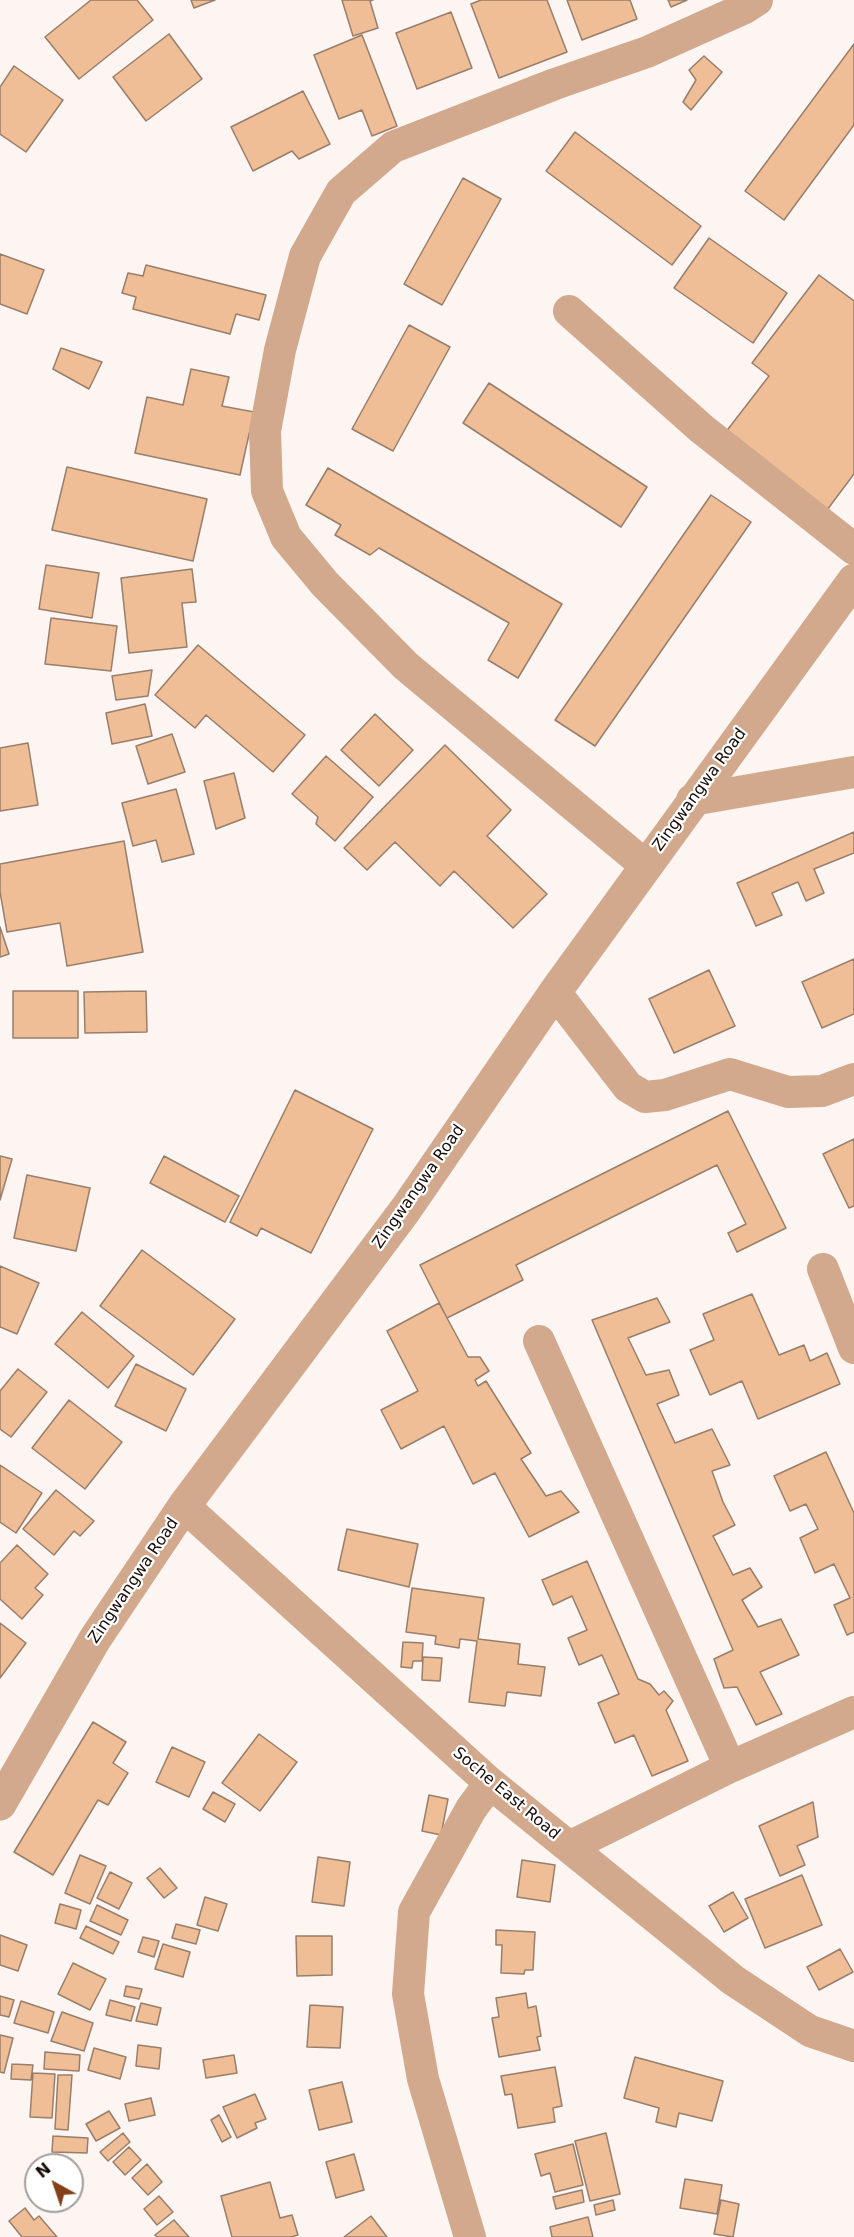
<!DOCTYPE html>
<style>
body{margin:0}
#map{position:relative;width:854px;height:2237px;overflow:hidden;background:#fcf5f2;font-family:"DejaVu Sans",sans-serif}
canvas{display:block}
.north{position:absolute;left:24px;top:2153px;width:60px;height:60px;box-sizing:border-box;background:#fff;border:2px solid #a39e9c;border-radius:50%;rotate:320deg;font-size:16px;font-weight:700;line-height:24px;text-align:center;color:#180d08}
.north::after{content:'';display:block;margin:auto;width:21px;height:27px;background:#853f19;clip-path:polygon(50% 0,100% 100%,50% 72%,0 100%)}
</style>
<div id="map">
<canvas width="854" height="2237"></canvas>
<div class="north">N</div>
</div>
<script>
const ctx = document.querySelector('canvas').getContext('2d');
ctx.lineJoin = 'round';
function paint(path, color) { ctx.fillStyle = color; ctx.fill(path, 'evenodd'); }
const toPath = rows => new Path2D(rows.map(r => 'M' + r).join(''));
function trace(path, color, width, dash) { ctx.strokeStyle = color; ctx.lineWidth = width; ctx.lineCap = dash ? 'butt' : 'round'; ctx.setLineDash(dash || []); ctx.stroke(path); }
function write(font, color, halo, rows, align = 'center') {
  ctx.font = font + ' "DejaVu Sans",sans-serif'; ctx.lineWidth = 4.5; ctx.setLineDash([]); ctx.textBaseline = 'middle'; ctx.strokeStyle = halo; ctx.fillStyle = color; for (const [text, x, y, turn = 0] of rows) {
    ctx.save(); ctx.translate(x, y); ctx.rotate((+turn || 0) * Math.PI / 180); ctx.textAlign = isNaN(turn) ? turn : align; if (halo) ctx.strokeText(text, 0, 0); ctx.fillText(text, 0, 0); ctx.restore();
  }
}
const building = toPath([
 [91,0,137,0,153,20,79,79,45,37,91,0],
 [191,0,215,0,194,8,191,0],
 [342,0,373,0,370,1,378,28,353,36,342,0],
 [481,0,547,0,567,52,499,78,471,4,481,0],
 [567,0,630,0,637,19,582,40,567,0],
 [668,0,687,0,671,7,668,0],
 [451,12,472,68,417,89,396,33,451,12],
 [169,34,202,79,146,121,113,77,169,34],
 [362,35,397,126,372,136,362,110,339,119,314,55,362,35],
 [854,44,854,125,784,220,745,191,854,44],
 [704,56,722,72,691,110,683,102,696,80,689,70,704,56],
 [14,66,63,100,26,152,0,134,0,87,14,66],
 [303,91,330,144,299,159,292,151,253,171,231,127,303,91],
 [575,132,701,226,672,265,546,171,575,132],
 [463,178,501,199,442,305,404,284,463,178],
 [709,238,787,293,753,343,674,288,709,238],
 [0,254,44,270,27,314,0,304,0,254],
 [146,265,266,295,259,320,236,314,230,334,133,309,136,297,122,293,128,273,143,276,146,265],
 [819,275,854,301,854,474,827,510,725,433,769,376,752,363,819,275],
 [409,325,450,347,393,451,352,429,409,325],
 [61,348,102,362,89,389,53,369,61,348],
 [191,369,229,377,222,406,254,412,240,475,135,453,147,397,183,405,191,369],
 [489,383,647,487,621,527,463,423,489,383],
 [67,467,207,499,193,561,52,530,67,467],
 [328,468,562,604,518,678,488,660,509,623,379,548,370,555,335,535,341,525,306,505,328,468],
 [711,495,751,522,595,746,555,720,711,495],
 [46,565,99,573,92,618,39,609,46,565],
 [192,569,196,602,182,603,187,647,129,653,121,578,192,569],
 [51,618,117,626,111,671,45,664,51,618],
 [198,645,305,735,273,772,206,715,195,728,155,695,198,645],
 [152,670,148,696,116,700,112,676,152,670],
 [145,704,152,736,112,744,106,713,145,704],
 [375,714,413,750,379,786,341,750,375,714],
 [172,734,185,772,148,784,136,746,172,734],
 [28,743,38,805,0,811,0,748,28,743],
 [445,745,511,810,487,836,547,894,513,928,454,871,440,886,395,842,367,870,344,848,445,745],
 [326,756,373,797,335,841,316,824,318,817,292,794,326,756],
 [234,773,245,818,216,829,204,781,234,773],
 [176,789,194,854,162,862,156,840,133,846,122,803,176,789],
 [854,832,854,853,814,869,824,893,806,901,798,882,772,893,782,915,756,926,737,883,854,832],
 [124,841,143,952,67,966,60,923,7,932,0,892,0,864,124,841],
 [0,927,9,954,0,957,0,927],
 [854,959,854,1014,822,1028,802,982,854,959],
 [709,970,735,1026,674,1053,649,999,709,970],
 [13,991,78,991,78,1038,13,1038,13,991],
 [146,991,147,1032,85,1033,84,992,146,991],
 [295,1090,373,1129,311,1253,261,1228,257,1236,230,1222,295,1090],
 [728,1111,786,1228,737,1252,728,1233,746,1224,717,1165,516,1265,523,1280,447,1318,420,1265,728,1111],
 [854,1139,854,1206,849,1208,823,1154,854,1139],
 [0,1156,12,1159,0,1200,0,1156],
 [164,1156,239,1196,225,1222,150,1183,164,1156],
 [27,1175,90,1188,76,1251,14,1238,27,1175],
 [142,1250,235,1319,193,1375,100,1306,142,1250],
 [0,1266,39,1283,17,1334,0,1327,0,1266],
 [752,1294,779,1355,804,1345,810,1361,827,1353,840,1384,758,1419,742,1381,710,1395,690,1350,714,1340,703,1314,752,1294],
 [657,1298,670,1322,628,1338,646,1375,669,1370,679,1395,657,1404,675,1443,712,1429,730,1465,712,1471,723,1502,735,1525,713,1536,733,1575,750,1568,762,1587,742,1600,758,1627,781,1619,799,1655,760,1672,782,1714,756,1725,737,1687,724,1688,714,1659,733,1650,592,1320,657,1298],
 [439,1303,468,1357,480,1357,489,1371,475,1380,478,1386,486,1381,531,1453,521,1459,546,1496,561,1491,579,1512,529,1537,495,1473,473,1484,444,1426,401,1449,381,1410,418,1391,387,1331,439,1303],
 [82,1312,134,1356,108,1388,55,1344,82,1312],
 [136,1364,186,1389,166,1431,115,1406,136,1364],
 [18,1369,47,1392,11,1437,0,1429,0,1391,18,1369],
 [69,1400,122,1442,85,1489,32,1448,69,1400],
 [826,1452,854,1513,854,1632,847,1635,834,1605,850,1598,834,1564,815,1573,800,1538,818,1529,806,1504,790,1511,774,1476,826,1452],
 [0,1465,42,1493,16,1533,0,1522,0,1465],
 [56,1490,94,1521,80,1536,74,1531,54,1555,23,1529,56,1490],
 [347,1529,418,1544,409,1587,338,1570,347,1529],
 [17,1545,48,1574,35,1588,43,1595,22,1619,0,1599,0,1563,17,1545],
 [587,1561,638,1679,650,1684,659,1695,664,1691,673,1701,666,1710,688,1761,652,1776,634,1735,615,1743,598,1703,619,1694,602,1655,579,1665,568,1638,587,1630,572,1596,553,1605,542,1580,587,1561],
 [412,1588,484,1598,478,1639,520,1644,518,1664,545,1667,541,1696,507,1692,505,1706,469,1702,477,1641,460,1639,459,1648,435,1644,436,1636,406,1632,412,1588],
 [0,1623,26,1643,0,1678,0,1623],
 [403,1642,423,1643,422,1661,413,1661,412,1668,401,1667,403,1642],
 [423,1657,442,1658,440,1681,422,1680,423,1657],
 [93,1722,126,1742,113,1763,128,1773,108,1805,98,1800,53,1875,14,1852,93,1722],
 [259,1734,297,1762,260,1811,222,1783,259,1734],
 [172,1747,205,1762,189,1797,156,1782,172,1747],
 [213,1792,235,1804,225,1822,203,1809,213,1792],
 [429,1795,448,1799,441,1835,422,1831,429,1795],
 [813,1802,818,1837,797,1846,805,1865,780,1876,759,1826,813,1802],
 [80,1855,106,1866,90,1904,65,1893,80,1855],
 [318,1857,350,1862,344,1906,312,1902,318,1857],
 [522,1860,555,1865,550,1902,517,1897,522,1860],
 [160,1868,177,1888,164,1898,147,1878,160,1868],
 [110,1872,132,1883,119,1909,97,1898,110,1872],
 [802,1875,822,1925,765,1948,745,1899,802,1875],
 [733,1892,748,1918,724,1932,709,1906,733,1892],
 [205,1897,227,1904,218,1931,197,1925,205,1897],
 [60,1904,81,1910,76,1929,55,1923,60,1904],
 [97,1905,128,1920,121,1935,90,1921,97,1905],
 [176,1924,200,1930,196,1944,172,1938,176,1924],
 [86,1926,119,1942,113,1954,80,1938,86,1926],
 [496,1930,535,1932,533,1970,525,1970,524,1974,501,1973,502,1945,496,1945,496,1930],
 [0,1935,27,1945,18,1971,0,1965,0,1935],
 [296,1936,332,1936,332,1975,297,1976,296,1936],
 [143,1937,159,1941,154,1957,138,1952,143,1937],
 [163,1944,190,1952,183,1977,155,1969,163,1944],
 [840,1949,853,1972,819,1990,807,1967,840,1949],
 [73,1963,106,1979,90,2010,58,1994,73,1963],
 [126,1986,142,1989,139,1999,124,1996,126,1986],
 [526,1993,528,2008,536,2006,541,2036,537,2037,540,2050,499,2057,492,2018,499,2017,496,1998,526,1993],
 [0,1996,14,2000,9,2017,0,2015,0,1996],
 [110,2000,135,2007,131,2021,106,2015,110,2000],
 [21,2001,54,2012,48,2033,14,2023,21,2001],
 [141,2003,161,2008,157,2025,136,2021,141,2003],
 [310,2005,343,2007,340,2048,307,2047,310,2005],
 [62,2012,93,2023,84,2051,51,2041,62,2012],
 [0,2035,13,2038,4,2073,0,2072,0,2035],
 [138,2045,161,2048,159,2069,136,2066,138,2045],
 [94,2048,126,2057,120,2079,88,2070,94,2048],
 [45,2052,80,2055,79,2071,44,2069,45,2052],
 [234,2055,237,2073,206,2078,203,2060,234,2055],
 [635,2057,723,2081,712,2121,679,2113,676,2127,656,2122,659,2108,624,2098,635,2057],
 [12,2064,33,2065,31,2080,11,2079,12,2064],
 [555,2067,562,2106,553,2108,555,2122,518,2128,512,2094,505,2095,501,2076,555,2067],
 [33,2073,55,2074,52,2118,30,2117,33,2073],
 [58,2075,72,2075,68,2130,55,2129,58,2075],
 [342,2082,352,2122,319,2130,309,2090,342,2082],
 [255,2094,266,2119,255,2123,257,2128,237,2138,223,2107,255,2094],
 [151,2098,155,2115,129,2121,125,2104,151,2098],
 [109,2111,120,2128,96,2141,86,2124,109,2111],
 [219,2115,231,2137,222,2142,211,2120,219,2115],
 [123,2133,130,2142,108,2161,100,2152,123,2133],
 [606,2133,620,2194,590,2201,575,2141,606,2133],
 [53,2136,88,2138,87,2153,52,2152,53,2136],
 [573,2144,583,2185,555,2192,550,2173,541,2176,535,2154,573,2144],
 [129,2147,141,2160,125,2175,113,2162,129,2147],
 [354,2154,364,2190,336,2198,326,2162,354,2154],
 [147,2164,162,2182,148,2195,132,2178,147,2164],
 [685,2179,722,2185,717,2214,680,2208,685,2179],
 [270,2182,280,2218,292,2215,298,2235,291,2237,232,2237,221,2196,270,2182],
 [582,2190,584,2202,556,2209,553,2197,582,2190],
 [159,2196,173,2212,157,2225,144,2209,159,2196],
 [613,2200,615,2210,596,2215,594,2205,613,2200],
 [721,2200,739,2204,733,2237,714,2234,721,2200],
 [25,2208,34,2220,39,2216,57,2237,22,2237,9,2221,25,2208],
 [371,2216,387,2237,344,2237,371,2216],
 [588,2217,593,2237,552,2237,550,2227,588,2217],
 [174,2220,189,2237,157,2237,155,2235,174,2220]
]);
paint(building, '#efbd96');
trace(building, '#997e6a', 1.5);
trace(toPath([
 [569,311,702,429,854,549],
 [692,800,854,772],
 [645,865,406,666,325,584,286,537,267,491,265,431,280,350,305,256,341,192,393,147,555,84,647,52,743,9,757,0],
 [555,992,628,1087,645,1097,665,1095,730,1074,788,1092,822,1091,854,1079],
 [823,1269,854,1348],
 [539,1341,730,1767],
 [184,1506,490,1783,569,1847,733,1980,810,2031,854,2046],
 [569,1847,730,1767,854,1712],
 [470,2237,423,2079,408,1994,414,1912,471,1809,490,1783]
]), '#d2a98d', 32);
trace(toPath([
 [0,1804,95,1639,184,1506,406,1209,555,992,854,580]
]), '#d2a98d', 33);
write('16px', '#180d08', '#fff', [
 ["Zingwangwa Road",700,790,-54],
 ["Zingwangwa Road",419,1187,-55],
 ["Zingwangwa Road",134,1581,-56],
 ["Soche East Road",506,1794,40]
]);
</script>
